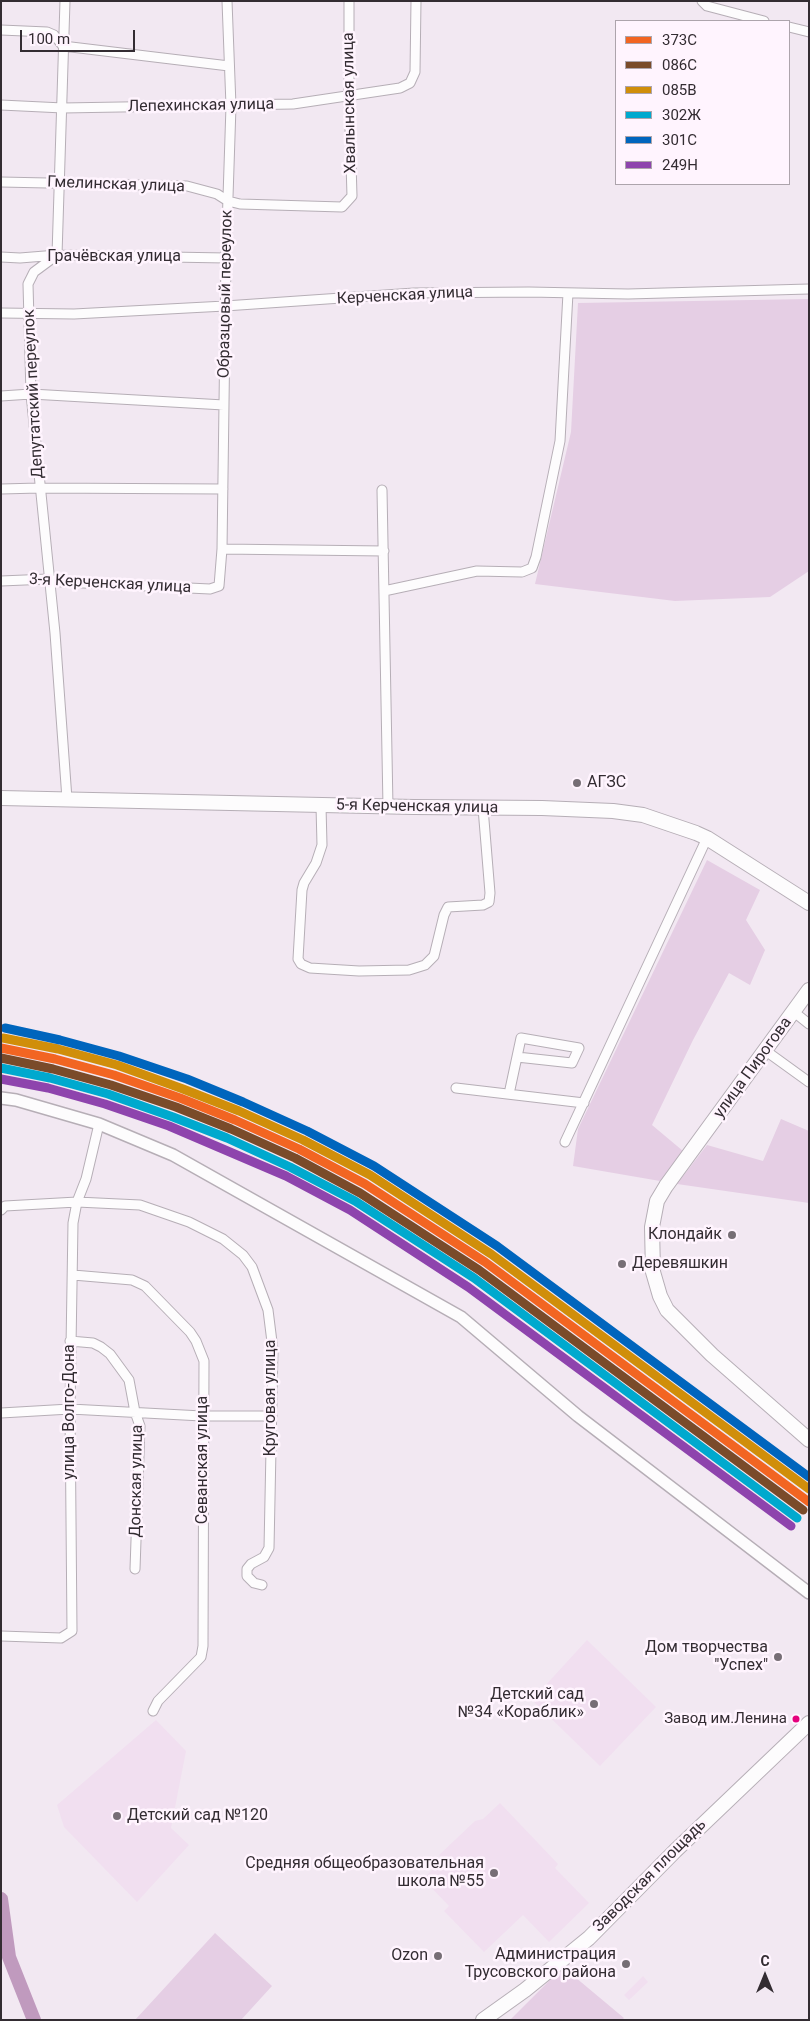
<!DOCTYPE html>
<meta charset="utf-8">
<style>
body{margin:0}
#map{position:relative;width:810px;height:2021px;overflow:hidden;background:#f2e8f2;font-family:Roboto,sans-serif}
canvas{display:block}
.frame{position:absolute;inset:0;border:2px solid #332c32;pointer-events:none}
.legend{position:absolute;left:615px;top:20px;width:175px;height:165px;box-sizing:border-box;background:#fff4fe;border:1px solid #ada4ac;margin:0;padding:6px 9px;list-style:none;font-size:15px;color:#332c32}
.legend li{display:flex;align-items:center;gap:10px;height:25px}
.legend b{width:25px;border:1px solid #ada4ac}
.north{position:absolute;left:740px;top:1951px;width:50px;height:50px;-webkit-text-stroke:4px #fff4fe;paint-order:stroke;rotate:0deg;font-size:14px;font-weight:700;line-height:20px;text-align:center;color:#332c32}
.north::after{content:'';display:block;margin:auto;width:18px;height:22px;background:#332c32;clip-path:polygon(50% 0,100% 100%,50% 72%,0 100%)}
.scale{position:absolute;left:20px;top:30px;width:115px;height:22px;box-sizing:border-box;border:2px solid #332c32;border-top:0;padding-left:6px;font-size:15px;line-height:18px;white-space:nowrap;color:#332c32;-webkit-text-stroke:4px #fff4fe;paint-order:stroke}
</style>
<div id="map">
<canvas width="810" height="2021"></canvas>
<div class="frame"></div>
<ul class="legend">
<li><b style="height:6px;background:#f26522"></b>373C</li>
<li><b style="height:6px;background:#7a4b2a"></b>086С</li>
<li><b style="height:6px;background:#d08e0a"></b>085В</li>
<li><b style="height:6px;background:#00a9ce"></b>302Ж</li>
<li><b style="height:6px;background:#0065bd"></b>301С</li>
<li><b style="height:6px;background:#8e44ad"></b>249Н</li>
</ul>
<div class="north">С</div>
<div class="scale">100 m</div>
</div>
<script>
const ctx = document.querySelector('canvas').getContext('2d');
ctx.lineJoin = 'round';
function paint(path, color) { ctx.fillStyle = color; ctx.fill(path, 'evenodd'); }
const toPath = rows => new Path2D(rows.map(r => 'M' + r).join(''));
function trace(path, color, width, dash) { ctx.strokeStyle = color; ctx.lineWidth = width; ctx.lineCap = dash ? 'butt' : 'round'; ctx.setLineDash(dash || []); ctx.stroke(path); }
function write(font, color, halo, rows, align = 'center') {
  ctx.font = font + ' Roboto,sans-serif'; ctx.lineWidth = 5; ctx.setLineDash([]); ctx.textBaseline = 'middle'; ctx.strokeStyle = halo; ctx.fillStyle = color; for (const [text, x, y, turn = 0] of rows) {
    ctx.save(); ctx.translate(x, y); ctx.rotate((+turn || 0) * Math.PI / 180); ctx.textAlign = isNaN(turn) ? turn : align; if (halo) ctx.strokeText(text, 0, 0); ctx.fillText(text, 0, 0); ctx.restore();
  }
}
paint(toPath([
 [587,1640,656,1707,600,1766,532,1700],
 [156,1720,186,1751,171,1828,189,1845,137,1902,64,1827,57,1805],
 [500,1803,558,1864,555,1868,589,1903,549,1942,523,1915,484,1952,444,1911,449,1906,423,1879,443,1859,439,1855,475,1821,483,1819],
 [643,1976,648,1982,629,2000,624,1995]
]), '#f1dff0');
paint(toPath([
 [809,299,809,571,770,597,675,601,535,584,571,432,578,303],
 [707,860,760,890,746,920,765,950,750,985,729,973,693,1040,652,1125,683,1151,660,1181,573,1166,578,1129],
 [781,1119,809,1131,809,1203,677,1184,707,1145,763,1161],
 [215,1933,272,1986,241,2020,135,2020],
 [563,1967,624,2018,622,2020,510,2020]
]), '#e5cee4');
trace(toPath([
 [1,1899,9,1957,34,2020]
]), '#c09abe', 14);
const minor = toPath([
 [65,1,57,255,34,272,28,284,31,394,55,633,67,799],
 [702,1,707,6,764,21],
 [789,27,809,32],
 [1,30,47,32,54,35,63,46,229,66],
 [1,105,63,108,293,104,400,88,410,83,415,72,416,1],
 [1,182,187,186,217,194,228,201,240,204,342,207,352,196,349,95,349,1],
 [1,257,20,258,57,255,226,258],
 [1,313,74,314,225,306,414,293,529,292,628,294,809,289],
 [1,396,31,394,224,405],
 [1,489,39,488,223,489],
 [382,490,388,807],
 [222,549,384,551],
 [1,581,48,579,62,582,210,589,219,586,222,549,226,258,231,106,227,1],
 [384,591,477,571,522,572,532,568,536,557,560,441,568,293],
 [321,806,322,845,316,863,304,883,302,890,298,959,301,964,310,968,359,971,409,970,425,965,434,956,444,915,448,907,483,905,489,902,490,893,483,808],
 [794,1012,809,1024],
 [766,1051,809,1082],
 [456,1088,584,1103],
 [509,1094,521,1038,579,1048,572,1063,517,1057],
 [565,1142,707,838],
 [1,1210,5,1206,77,1202,140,1205,189,1222,223,1239,243,1255,252,1267,268,1310,273,1350,269,1548,264,1557,251,1564,247,1569,247,1576,254,1583,262,1585],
 [73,1275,132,1280,145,1286,190,1332,196,1341,204,1361,203,1646,201,1657,158,1701,153,1711],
 [70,1341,93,1343,101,1347,110,1354,129,1380,135,1412,140,1426,135,1569],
 [1,1413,70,1409,202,1416,272,1416],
 [1,1636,61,1638,72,1631,70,1409,73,1223,77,1202,86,1179,99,1124]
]);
const tertiary = toPath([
 [1,1098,16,1100,99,1124,173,1155,461,1317,578,1416,809,1593]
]);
const primary = toPath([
 [1,798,414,807,542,808,613,811,643,815,696,833,707,838,809,903],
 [809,990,666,1186,657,1201,652,1227,653,1272,660,1296,667,1310,712,1355,809,1440],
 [483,2020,525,1990,589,1938,675,1851,809,1723]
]);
trace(minor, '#b6aeb6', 11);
trace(tertiary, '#b6aeb6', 14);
trace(primary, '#b6aeb6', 16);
trace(minor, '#fdfcfd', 9);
trace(tertiary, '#fdfcfd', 11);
trace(primary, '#fdfcfd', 14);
trace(toPath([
 [1,1048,55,1059,114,1075,180,1098,235,1120,299,1149,365,1184,485,1262,809,1502]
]), '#f26522', 9);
trace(toPath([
 [1,1058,53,1069,111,1085,176,1107,231,1129,295,1158,360,1193,479,1270,803,1510]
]), '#7a4b2a', 9);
trace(toPath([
 [3,1038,58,1049,117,1065,183,1089,239,1111,303,1140,370,1175,491,1254,809,1489]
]), '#d08e0a', 9);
trace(toPath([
 [1,1068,50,1078,108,1094,173,1117,227,1138,290,1167,355,1201,474,1278,797,1518]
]), '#00a9ce', 9);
trace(toPath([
 [5,1028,60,1040,119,1056,187,1079,243,1102,307,1131,374,1166,497,1246,809,1477]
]), '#0065bd', 9);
trace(toPath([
 [1,1079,48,1088,105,1104,169,1126,286,1176,350,1210,468,1287,791,1526]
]), '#8e44ad', 9);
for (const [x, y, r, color] of [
 [577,783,5,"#766e75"],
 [732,1235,5,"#766e75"],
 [622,1264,5,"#766e75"],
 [778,1657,5,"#766e75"],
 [594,1704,5,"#766e75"],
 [796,1719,4.5,"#e5007d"],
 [117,1816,5,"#766e75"],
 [494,1873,5,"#766e75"],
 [438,1956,5,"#766e75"],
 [626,1964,5,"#766e75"]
]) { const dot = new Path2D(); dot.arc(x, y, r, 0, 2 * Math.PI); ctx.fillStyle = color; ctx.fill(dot); trace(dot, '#fff4fe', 2); }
write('15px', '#332c32', '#fff4fe', [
 ["Завод им.Ленина",787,1719]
], 'right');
write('16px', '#332c32', '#fff4fe', [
 ["Хвалынская улица",350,103,-91],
 ["Лепехинская улица",201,106,-1],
 ["Гмелинская улица",116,185,2],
 ["Грачёвская улица",114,257],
 ["Образцовый переулок",226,294,-89],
 ["Керченская улица",405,296,-3],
 ["Депутатский переулок",34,394,-93],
 ["3-я Керченская улица",110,584,3],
 ["5-я Керченская улица",417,807,1],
 ["улица Пирогова",753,1068,-54],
 ["Круговая улица",271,1398,-90],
 ["улица Волго-Дона",70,1412,-90],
 ["Севанская улица",203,1460,-90],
 ["Донская улица",137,1481,-89],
 ["Заводская площадь",650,1876,-45]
]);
write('16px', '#332c32', '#fff4fe', [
 ["АГЗС",587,783,"left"],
 ["Клондайк",722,1235],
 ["Деревяшкин",632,1264,"left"],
 ["Дом творчества",768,1648],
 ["\"Успех\"",768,1666],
 ["Детский сад",584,1695],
 ["№34 «Кораблик»",584,1713],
 ["Детский сад №120",127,1816,"left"],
 ["Средняя общеобразовательная",484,1864],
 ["школа №55",484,1882],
 ["Администрация",616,1955],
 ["Трусовского района",616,1973],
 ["Ozon",428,1956]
], 'right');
</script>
